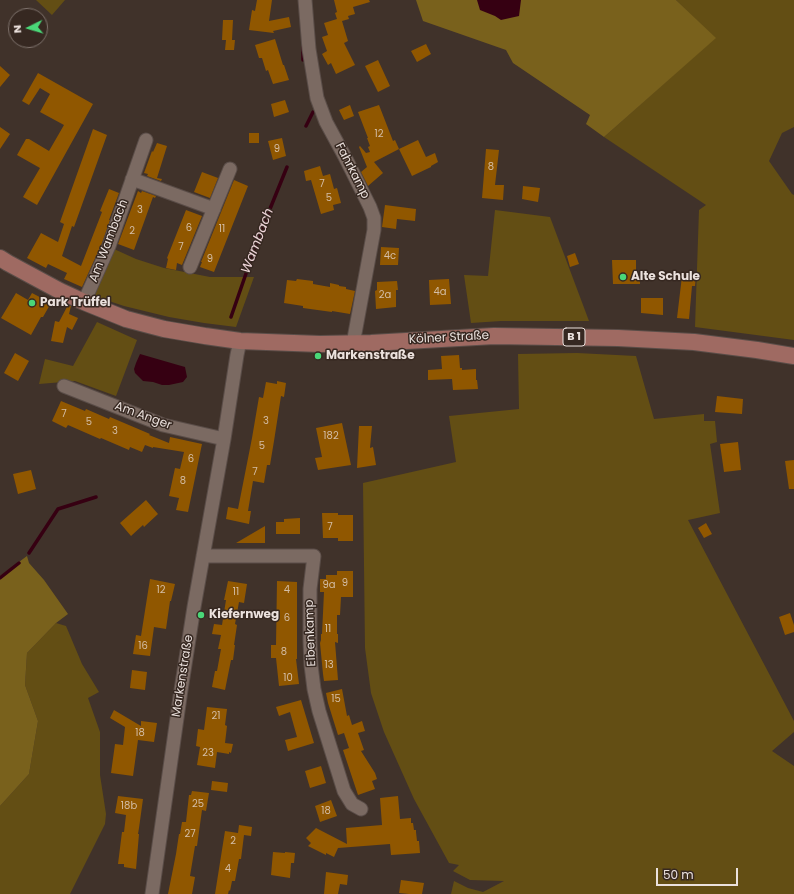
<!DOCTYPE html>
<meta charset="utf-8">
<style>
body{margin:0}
#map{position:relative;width:794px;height:894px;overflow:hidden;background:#40322a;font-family:Poppins,sans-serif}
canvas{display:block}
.north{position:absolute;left:8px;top:8px;width:40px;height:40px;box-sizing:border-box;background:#362821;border:1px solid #7e726c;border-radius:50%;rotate:265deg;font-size:11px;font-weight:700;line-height:16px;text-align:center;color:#ebe1dd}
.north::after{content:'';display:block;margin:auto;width:14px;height:18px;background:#4ad778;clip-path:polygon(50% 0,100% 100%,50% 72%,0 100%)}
.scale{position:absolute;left:656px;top:868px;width:82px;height:18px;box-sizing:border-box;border:2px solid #ebe1dd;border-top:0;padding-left:5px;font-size:12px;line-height:14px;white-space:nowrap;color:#ebe1dd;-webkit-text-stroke:3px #362821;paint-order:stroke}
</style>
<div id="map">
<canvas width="794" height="894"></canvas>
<div class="north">N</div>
<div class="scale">50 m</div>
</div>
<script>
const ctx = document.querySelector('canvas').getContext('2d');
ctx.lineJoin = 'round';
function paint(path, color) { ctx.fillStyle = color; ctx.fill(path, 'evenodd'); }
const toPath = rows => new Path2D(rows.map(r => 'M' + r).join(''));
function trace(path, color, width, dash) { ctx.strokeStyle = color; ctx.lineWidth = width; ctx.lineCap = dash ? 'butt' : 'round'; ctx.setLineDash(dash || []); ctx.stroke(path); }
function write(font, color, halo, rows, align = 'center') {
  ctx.font = font + ' Poppins,sans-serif'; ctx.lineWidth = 3; ctx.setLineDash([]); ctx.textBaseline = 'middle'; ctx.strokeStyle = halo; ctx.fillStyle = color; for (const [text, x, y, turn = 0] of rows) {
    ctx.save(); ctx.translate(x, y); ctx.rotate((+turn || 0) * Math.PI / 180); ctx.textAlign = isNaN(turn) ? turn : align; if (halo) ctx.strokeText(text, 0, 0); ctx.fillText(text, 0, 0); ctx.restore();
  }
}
paint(toPath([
 [36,0,65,0,52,15],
 [676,0,794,0,794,127,782,133,769,161,792,194,794,195,794,340,695,327,699,210,706,205,604,137,715,38],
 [495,210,550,217,589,321,501,321,471,323,464,275,488,276],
 [114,249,136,259,164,268,210,277,254,277,236,327,204,323,169,317,124,306,94,296],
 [97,322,137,340,116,396,75,381,39,384,45,359,73,366],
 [577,353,636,356,654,419,704,414,704,421,715,421,717,442,710,444,720,513,688,520,794,721,794,732,772,751,794,766,794,894,451,894,454,881,468,888,483,892,504,881,470,880,453,871,459,865,449,863,414,799,384,732,371,693,365,648,363,483,456,462,449,416,519,409,518,354],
 [56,623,66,626,82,664,99,692,88,698,100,732,100,775,106,814,105,824,70,894,0,894,0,806,29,774,38,721,25,685,27,653]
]), '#634e14');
paint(toPath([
 [416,0,676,0,716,38,604,137,586,124,590,115,513,63,506,50,423,21],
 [27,556,29,563,44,580,68,614,56,623,27,653,25,685,38,721,29,774,0,806,0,576]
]), '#79611c');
paint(toPath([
 [477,0,521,0,519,16,501,20,495,16,480,10],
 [140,354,178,365,185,367,187,377,183,382,169,385,162,385,153,382,143,381,135,373,134,369,136,363]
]), '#360012');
trace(toPath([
 [303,47,303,60],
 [306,126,313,112],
 [231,317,259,236,287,167],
 [29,553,58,509,96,497],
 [0,578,19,563]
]), '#360012', 3.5);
paint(toPath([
 [257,0,272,0,269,21,289,17,291,27,273,31,274,33,249,30,252,10,255,11],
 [334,0,369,0,370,2,353,7,355,14,348,16,349,19,342,21,348,41,344,43,355,65,336,74,331,63,328,65,322,54,327,51,322,37,328,35,324,23,337,19,335,13,337,12],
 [223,20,233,20,232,40,235,40,234,50,225,50,226,40,222,40],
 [275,39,283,65,284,65,289,80,273,84,268,70,266,71,262,58,259,58,255,45],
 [426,44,431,54,417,62,411,51],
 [378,60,390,86,378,92,365,66],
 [0,66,10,75,0,87],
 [38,73,93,104,37,205,23,197,40,168,17,155,26,139,29,139,49,151,64,125,40,112,50,94,40,88,29,105,22,101],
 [285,100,289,112,274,117,271,104],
 [350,105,354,116,344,120,339,110],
 [379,105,393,141,395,140,399,149,374,162,383,173,368,186,361,172,367,167,359,147,360,146,366,153,370,152,368,147,370,146,367,138,368,138,358,112],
 [0,127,10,134,0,149],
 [93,129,107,135,74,227,72,226,62,256,81,266,102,212,100,211,109,189,119,193,109,220,110,220,102,243,82,287,64,279,67,273,48,264,46,268,27,258,41,233,58,242,64,224,60,222],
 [249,133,259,133,259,143,249,143],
 [282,138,286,156,273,160,268,141],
 [418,140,426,157,435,153,438,162,431,166,431,167,412,176,399,149],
 [157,143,167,146,157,178,162,179,161,181,147,176,148,174,144,173,152,151,153,152],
 [486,149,499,150,495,185,504,185,503,200,482,198],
 [320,166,323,176,330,174,334,189,337,188,341,203,333,205,334,210,321,214,311,180,306,181,304,171],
 [202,172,218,178,210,198,194,192],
 [234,180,248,186,214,272,200,267,202,262,201,262],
 [523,186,540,188,538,202,522,199],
 [138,191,141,193,142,191,156,196,155,198,153,197,134,250,118,244],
 [385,205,416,209,415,221,397,219,396,229,382,227],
 [186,210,202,216,182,265,177,263,176,270,166,268,168,259,167,258],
 [381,247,399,248,398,265,380,265],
 [575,253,579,264,570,267,567,256],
 [612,260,636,260,636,274,640,274,640,284,613,284],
 [682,276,696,277,695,286,692,286,689,319,677,318],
 [297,279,313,281,313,284,330,287,330,283,339,285,339,286,346,287,346,289,355,291,350,314,332,311,332,312,303,308,303,306,284,303,287,280,296,281],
 [449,279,451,304,430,305,429,280],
 [397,281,398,290,396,290,396,307,376,309,375,291,377,290,377,282],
 [16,293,28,300,32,293,51,303,43,317,41,317,31,335,1,318],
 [641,298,663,298,663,315,641,313],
 [68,305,71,306,69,314,78,318,72,330,67,327,63,343,51,341,55,321,59,322],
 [15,353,29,361,18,381,4,373],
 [459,355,460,368,462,368,462,370,476,369,476,380,477,380,478,389,453,390,452,379,428,380,428,370,442,369,441,356],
 [277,381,286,383,284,397,281,396,274,441,270,465,267,465,264,483,253,481,248,511,251,511,249,524,226,519,228,507,238,509,252,438,259,397,263,398,266,382,277,384],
 [717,396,743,399,742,414,715,412],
 [61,401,85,411,86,409,109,419,110,417,150,434,149,435,169,443,170,437,202,444,188,512,176,510,179,498,169,496,175,468,180,469,184,452,153,447,153,448,145,445,142,452,130,447,129,450,101,438,100,439,68,425,66,428,52,421],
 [342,423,351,465,318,470,315,458,322,457,316,428],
 [359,426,372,426,370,448,373,447,376,465,357,468],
 [738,442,741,470,724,472,720,444],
 [794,460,794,489,789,489,785,461],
 [31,470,36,489,18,494,13,474],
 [146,500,158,514,144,527,143,525,131,536,120,523],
 [322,513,338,513,338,515,353,515,353,541,338,541,338,538,323,538],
 [300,518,300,534,276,534,276,522,284,522,284,519],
 [706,523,712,534,704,538,698,528],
 [265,526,265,543,236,543],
 [337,571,353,571,353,597,341,597,340,615,337,615,337,634,338,634,338,643,335,642,338,680,324,681,323,674,320,643,321,640,321,634,322,634,324,592,320,592,320,579,326,579,326,575,337,575],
 [150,579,175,584,171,601,170,601,166,629,154,627,150,656,133,654,136,635,141,636],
 [228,581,247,584,244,603,239,602,235,624,237,625,234,645,235,645,233,660,231,660,225,690,212,687,215,671,217,671,221,649,218,649,221,635,212,634,214,624,222,625,226,600,224,600],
 [277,581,297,582,297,659,296,659,299,684,279,686,276,658,271,658,271,645,276,645],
 [790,613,794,625,794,632,785,635,779,617],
 [132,670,147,672,145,690,130,688],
 [342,689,347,716,349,715,352,725,362,721,365,731,358,733,364,750,361,751,375,773,377,779,372,781,375,789,358,795,343,750,349,748,344,733,338,735,328,703,326,693],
 [301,700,314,743,288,751,285,740,297,737,290,712,279,716,276,707],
 [207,707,227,709,225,725,227,726,225,743,233,744,231,753,229,752,229,754,217,752,215,768,197,765,200,747,196,746,198,729,204,730],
 [114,710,141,726,141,721,157,723,154,742,138,740,133,776,111,773,115,744,123,745,125,727,110,718],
 [321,766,326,783,310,788,305,771],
 [212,781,228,783,227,792,211,790],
 [192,791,209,793,206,811,202,810,197,846,195,846,190,876,195,877,192,894,168,894,176,854,179,834,180,834,182,822,186,822,189,795,191,795],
 [118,796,143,799,139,828,138,834,139,834,136,869,124,867,124,864,118,864,122,832,124,832,126,815,115,813],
 [398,796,400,819,411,818,411,823,413,823,414,830,416,830,416,832,417,841,419,841,420,853,391,855,390,844,338,848,334,857,326,853,326,855,308,846,311,843,306,838,316,828,347,844,346,828,382,825,380,798],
 [331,800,337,816,320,822,315,806],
 [239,825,252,827,251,836,244,835,241,859,239,859,235,881,232,881,230,891,229,890,228,894,215,894,225,831,238,833],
 [273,852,285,853,285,852,295,853,294,863,291,863,290,878,271,875],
 [326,872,348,875,347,885,340,884,338,894,324,894],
 [401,880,424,883,422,894,409,894,399,893]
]), '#905700');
const minor = toPath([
 [305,0,309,49,317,98,326,122,345,157,370,207,374,218,374,230,353,344],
 [132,179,214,209],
 [190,267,230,169],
 [84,302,109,246,146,140],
 [64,386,163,425,224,439],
 [203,556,314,556,310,589,310,642,311,665,314,689,319,711,344,791,352,804,361,809],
 [152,894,181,690,194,607,224,439,237,355,240,341]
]);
const major = toPath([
 [0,258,8,263,60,291,84,302,126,319,164,329,205,336,240,341,320,344,371,343,494,336,618,338,694,342,757,350,794,356]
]);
trace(minor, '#5a4d48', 15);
trace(major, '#5a4d48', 18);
trace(minor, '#7b6a62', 13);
trace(major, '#9f6a62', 16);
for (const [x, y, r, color] of [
 [623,277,4,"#4ad778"],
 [32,303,4,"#4ad778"],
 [318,356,4,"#4ad778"],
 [201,615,4,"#4ad778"]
]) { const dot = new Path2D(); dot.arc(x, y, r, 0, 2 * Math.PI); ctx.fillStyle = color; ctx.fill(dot); trace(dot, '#362821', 1.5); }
write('10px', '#d4bea6', null, [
 ["12",379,134],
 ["9",277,149],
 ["8",491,167],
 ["7",322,184],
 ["5",329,198],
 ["3",140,210],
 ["6",189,228],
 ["11",222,229],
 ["2",132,231],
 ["7",181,247],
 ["4c",390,256],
 ["9",210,259],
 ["4a",440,292],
 ["2a",385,295],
 ["7",64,414],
 ["3",266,421],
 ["5",89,422],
 ["3",115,431],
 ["182",331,436],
 ["5",262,446],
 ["6",191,459],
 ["7",255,472],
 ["8",183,481],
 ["7",330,527],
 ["9",345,583],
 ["9a",329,585],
 ["12",161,590],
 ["4",287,590],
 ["11",236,592],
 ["6",287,618],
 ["11",328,629],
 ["16",143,646],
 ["8",284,652],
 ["13",329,665],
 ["10",288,678],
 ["15",336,699],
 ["21",216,716],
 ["18",140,733],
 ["23",208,753],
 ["25",198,804],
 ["18b",129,806],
 ["18",326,811],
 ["27",190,834],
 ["2",233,841],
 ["4",228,869]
]);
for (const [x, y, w] of [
 [574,337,22]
]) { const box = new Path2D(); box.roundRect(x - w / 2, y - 9, w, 18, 3); ctx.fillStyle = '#362821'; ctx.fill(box); trace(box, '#ebe1dd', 1); }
write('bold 11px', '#ebe1dd', null, [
 ["B 1",574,337]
]);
write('12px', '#ebe1dd', '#362821', [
 ["Fahrkamp",352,171,63],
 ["Am Wambach",109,241,-69],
 ["Kölner Straße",449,338,-3],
 ["Am Anger",143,416,20],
 ["Eibenkamp",311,633,-92],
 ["Markenstraße",183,676,-81]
]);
write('bold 12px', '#ebe1dd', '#362821', [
 ["Alte Schule",631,277],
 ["Park Trüffel",40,303],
 ["Markenstraße",326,356],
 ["Kiefernweg",209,615]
], 'left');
write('italic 13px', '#efd6da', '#362821', [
 ["Wambach",258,241,-69]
]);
</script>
